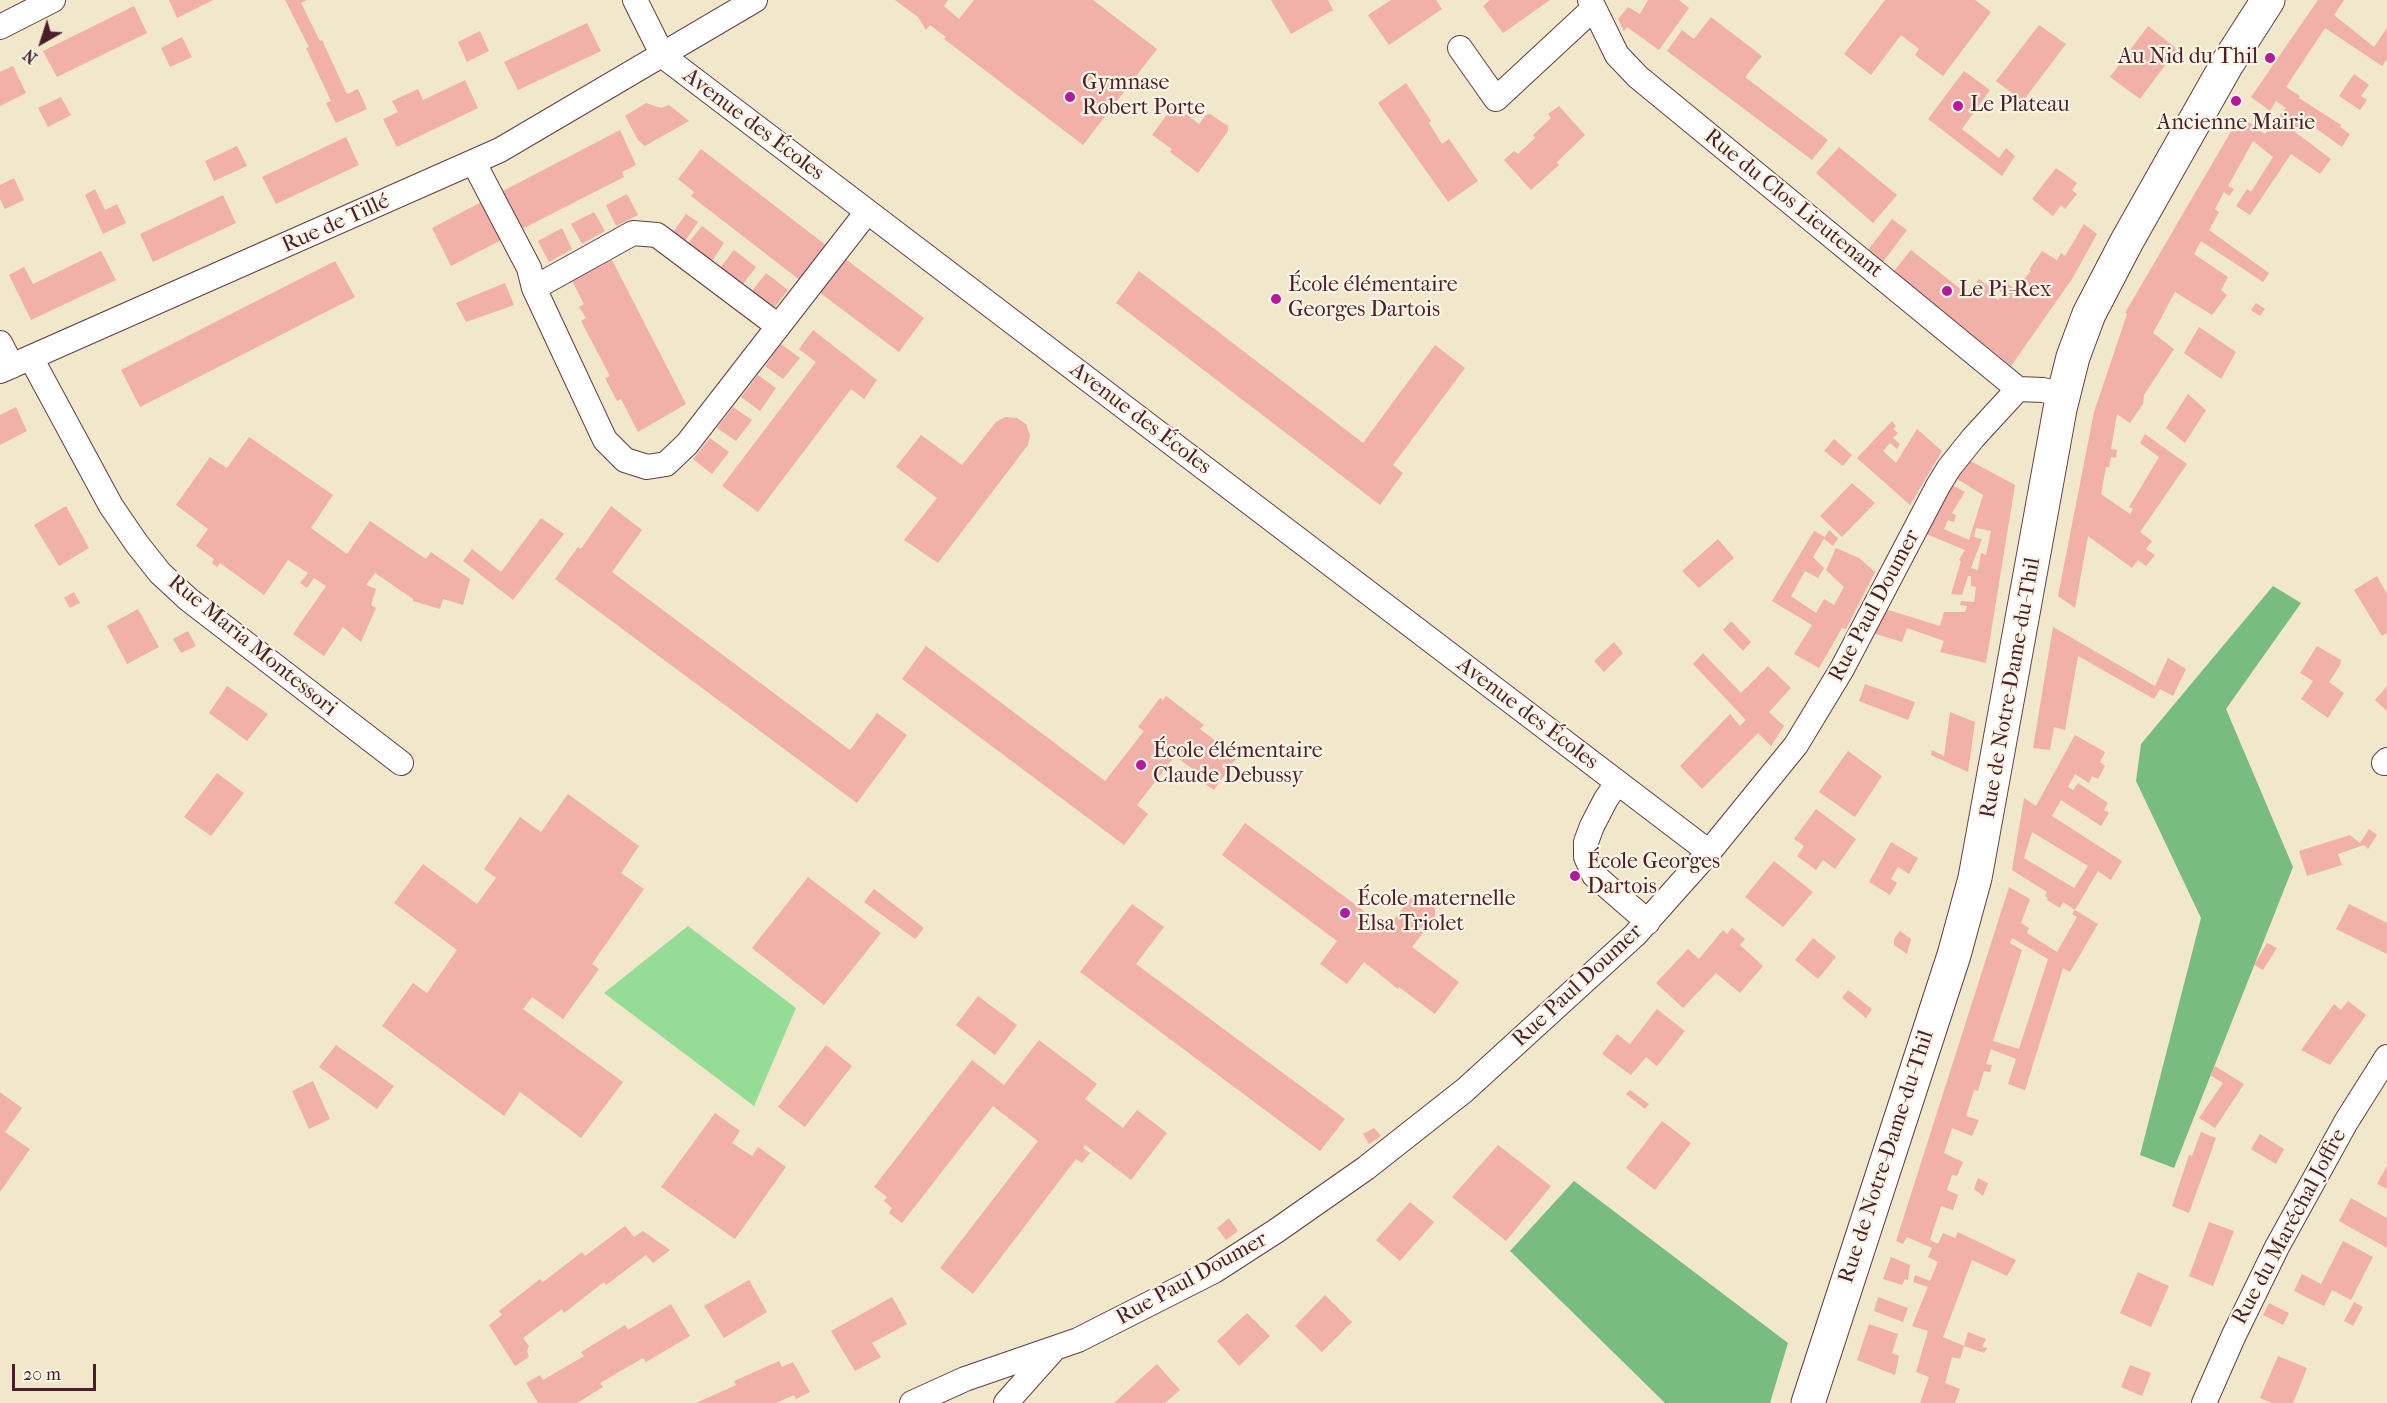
<!DOCTYPE html>
<meta charset="utf-8">
<style>
body{margin:0}
#map{position:relative;width:2387px;height:1403px;overflow:hidden;background:#f1e7ca;font-family:"IM FELL French Canon",serif}
canvas{display:block}
.north{position:absolute;left:12px;top:12px;width:60px;height:60px;-webkit-text-stroke:4px #fcf5e5;paint-order:stroke;rotate:219deg;font-size:16px;font-weight:700;line-height:24px;text-align:center;color:#4a1f2b}
.north::after{content:'';display:block;margin:auto;width:21px;height:27px;background:#4a1f2b;clip-path:polygon(50% 0,100% 100%,50% 72%,0 100%)}
.scale{position:absolute;left:12px;top:1364px;width:84px;height:27px;box-sizing:border-box;border:3px solid #4a1f2b;border-top:0;padding-left:8px;font-size:18px;line-height:21px;white-space:nowrap;color:#4a1f2b;-webkit-text-stroke:4px #fcf5e5;paint-order:stroke}
</style>
<div id="map">
<canvas width="2387" height="1403"></canvas>
<div class="north">N</div>
<div class="scale">20 m</div>
</div>
<script>
const ctx = document.querySelector('canvas').getContext('2d');
ctx.lineJoin = 'round';
function paint(path, color) { ctx.fillStyle = color; ctx.fill(path, 'evenodd'); }
const toPath = rows => new Path2D(rows.map(r => 'M' + r).join(''));
function trace(path, color, width, dash) { ctx.strokeStyle = color; ctx.lineWidth = width; ctx.lineCap = dash ? 'butt' : 'round'; ctx.setLineDash(dash || []); ctx.stroke(path); }
function write(font, color, halo, rows, align = 'center') {
  ctx.font = font + ' "IM FELL French Canon",serif'; ctx.lineWidth = 4.5; ctx.setLineDash([]); ctx.textBaseline = 'middle'; ctx.strokeStyle = halo; ctx.fillStyle = color; for (const [text, x, y, turn = 0] of rows) {
    ctx.save(); ctx.translate(x, y); ctx.rotate((+turn || 0) * Math.PI / 180); ctx.textAlign = isNaN(turn) ? turn : align; if (halo) ctx.strokeText(text, 0, 0); ctx.fillText(text, 0, 0); ctx.restore();
  }
}
paint(toPath([
 [688,926,796,1008,754,1106,604,993]
]), '#95dd97');
paint(toPath([
 [2273,586,2301,603,2226,709,2293,867,2174,1168,2140,1155,2201,918,2136,781,2141,744],
 [1574,1181,1788,1343,1770,1403,1665,1403,1510,1251]
]), '#78bc80');
paint(toPath([
 [169,0,213,0,177,18],
 [285,0,307,0,301,3,320,41,322,40,347,94,358,89,367,109,336,123,326,103,331,101,306,48,309,47],
 [895,0,948,0,944,6,959,19,974,0,1093,0,1157,49,1083,145,944,39,946,37,930,25,926,30,918,17],
 [1271,0,1328,0,1333,10,1291,34],
 [1391,0,1436,0,1442,9,1389,45,1368,15],
 [1490,0,1550,0,1503,33,1483,6],
 [1648,0,1679,0,1689,8,1659,50,1627,27,1624,31,1618,19,1628,7,1640,14],
 [1885,0,1975,0,1991,12,1943,76,1915,55,1919,49,1901,35,1871,75,1844,54],
 [2318,0,2344,0,2334,15,2374,47,2387,28,2387,59,2382,66,2325,28,2286,87,2300,96,2299,98,2341,125,2340,127,2350,134,2342,147,2304,120,2295,132,2331,159,2320,174,2291,154,2250,215,2236,206,2247,189,2251,192,2273,157,2253,141,2228,186,2234,189,2229,196,2224,192,2215,209,2219,212,2209,230,2269,273,2263,282,2201,241,2194,254,2228,277,2221,290,2227,295,2212,315,2175,292,2153,333,2174,349,2144,395,2143,404,2130,423,2117,414,2111,449,2117,450,2116,458,2111,457,2109,467,2106,467,2101,494,2130,514,2133,509,2129,507,2159,457,2140,443,2145,434,2187,464,2140,532,2152,541,2146,549,2155,555,2146,566,2138,560,2132,568,2088,536,2075,608,2058,596,2094,412,2127,314,2125,313,2240,116,2265,134,2286,108,2276,101,2270,111,2251,97],
 [134,6,147,33,57,77,43,51],
 [1711,17,1762,56,1745,77,1828,140,1812,160,1667,51,1682,30,1694,39],
 [587,23,601,51,518,90,504,62],
 [2039,25,2066,44,2023,101,1996,81],
 [2148,26,2177,49,2140,99,2110,77],
 [480,31,489,51,467,62,458,42],
 [182,37,192,57,170,67,161,48],
 [13,66,26,93,0,106,0,72],
 [1964,71,1990,90,1962,129,1999,158,2006,148,2015,156,2002,176,1928,119],
 [2354,74,2369,85,2361,96,2367,100,2360,110,2339,96],
 [465,80,478,108,397,147,383,119,398,112,392,101,418,89,423,100],
 [1406,83,1431,121,1429,123,1442,144,1449,139,1478,181,1448,202,1378,103],
 [61,97,71,115,48,127,38,108],
 [646,103,661,108,669,105,689,121,645,146,638,140,625,116],
 [1174,105,1199,124,1206,115,1210,114,1228,126,1228,131,1198,173,1170,152,1172,149,1152,135],
 [1559,106,1585,135,1557,162,1559,165,1531,190,1504,160,1514,151,1518,154,1535,138,1533,135,1551,118,1548,114],
 [620,130,636,165,622,172,624,177,522,229,503,191],
 [346,137,359,165,276,204,262,177],
 [237,146,247,166,214,181,205,161],
 [1839,147,1897,195,1873,223,1816,173],
 [701,149,827,246,801,281,691,196,694,192,678,179],
 [2056,168,2077,183,2072,190,2077,194,2065,209,2061,205,2053,216,2032,199],
 [14,178,24,200,5,209,0,199,0,185],
 [95,189,105,210,117,204,126,223,103,234,85,195],
 [627,194,638,215,616,226,606,205],
 [223,195,236,223,153,262,140,234],
 [485,200,505,238,451,266,432,228],
 [594,212,605,231,582,244,571,224],
 [686,214,698,222,685,241,673,232],
 [1892,219,1907,230,1883,262,1868,250],
 [2084,224,2097,234,2072,279,2011,366,1894,271,1911,250,1967,294,1979,279,1993,290,1991,294,1998,300,2003,294,1999,291,2003,285,2006,287,2008,284,2022,295,2031,288,2023,280,2031,271,2029,270,2042,251,2057,260,2061,253,2065,256],
 [702,226,724,243,712,261,688,243],
 [562,228,572,249,549,262,538,241],
 [734,250,756,267,743,284,720,268],
 [101,251,116,280,31,320,9,275,24,267,33,284],
 [844,258,924,318,899,352,819,292],
 [612,260,686,404,638,432,621,399,617,401,605,378,610,376,581,321,586,318,579,307,584,304,572,281],
 [335,261,355,297,140,407,121,370],
 [1139,271,1363,443,1435,345,1465,368,1393,465,1403,473,1380,505,1116,303],
 [766,273,788,290,774,308,752,291],
 [505,283,514,305,466,322,456,303],
 [2256,303,2265,309,2260,316,2251,310],
 [2199,327,2236,352,2221,379,2184,353],
 [813,330,877,380,864,399,851,389,758,512,722,486,816,362,799,349],
 [781,344,800,358,783,379,765,366],
 [758,375,776,388,760,411,741,397],
 [2188,394,2206,410,2185,443,2166,428],
 [16,407,27,431,0,445,0,415],
 [733,407,752,420,736,441,717,428],
 [1005,417,1017,418,1026,424,1030,435,1028,445,938,563,904,540,937,498,896,467,921,435,962,465,996,422],
 [1892,421,1896,426,1893,429,1898,433,1893,438,1900,444,1897,449,1890,443,1883,451,1896,463,1917,429,1942,451,1910,505,1857,458],
 [249,437,333,495,311,528,347,554,370,521,426,559,431,552,470,579,463,605,443,599,440,609,413,601,413,599,375,573,366,585,376,589,371,605,376,608,361,642,343,627,324,656,293,634,326,586,314,578,307,588,300,583,308,573,288,560,264,595,220,563,217,567,212,563,214,559,196,546,208,529,176,505,210,457,227,468],
 [710,438,729,452,712,474,693,459],
 [1834,439,1852,455,1843,466,1824,451],
 [1965,458,2015,485,1986,663,1940,652,1944,641,1907,628,1902,642,1873,633,1885,609,1940,626,1944,612,1965,612,1967,606,1960,605,1961,601,1974,602,1976,587,1971,586,1971,576,1968,576,1962,595,1951,594,1961,561,1959,560,1965,550,1924,533,1940,509,1937,507,1950,484,1965,492,1952,513,1956,515,1954,522,1948,520,1944,529,1969,540,1983,495,1954,477],
 [1976,528,1991,531,1986,555,1981,553,1978,570,1971,568,1982,539,1974,537],
 [1852,483,1875,503,1842,537,1820,516],
 [66,506,89,548,59,566,34,525],
 [611,506,642,530,612,572,850,750,877,713,907,735,857,803,555,579,578,547,581,549],
 [541,518,564,534,513,600,463,561,472,549,501,572],
 [1829,530,1838,538,1833,546,1824,539],
 [1814,531,1825,537,1813,557,1824,568,1818,578,1805,571,1791,596,1816,613,1824,599,1834,605,1844,587,1826,570,1836,548,1859,558,1875,572,1846,629,1842,628,1819,668,1794,654,1812,625,1772,601],
 [1718,539,1734,558,1699,588,1682,571],
 [2377,576,2387,594,2387,633,2382,636,2354,590],
 [74,592,80,603,70,608,64,598],
 [138,609,159,647,127,664,107,626],
 [1731,621,1751,642,1743,651,1723,630],
 [2053,627,2155,686,2168,658,2186,669,2173,696,2160,689,2154,699,2078,656,2065,730,2054,727,2050,750,2033,748],
 [188,631,196,646,181,653,173,639],
 [1614,642,1623,653,1604,672,1594,661],
 [926,646,1105,781,1144,731,1138,727,1160,698,1163,700,1166,696,1204,725,1200,729,1237,757,1214,790,1198,779,1201,775,1175,756,1137,805,1148,814,1124,845,902,679],
 [2317,646,2341,660,2340,665,2329,682,2344,693,2328,718,2301,699,2313,681,2300,673],
 [1703,653,1741,693,1768,666,1791,688,1769,712,1784,726,1771,746,1758,733,1702,789,1680,766,1730,714,1740,726,1746,720,1693,664],
 [1865,684,1915,702,1908,720,1859,701],
 [227,686,268,714,247,741,209,713],
 [2387,686,2387,711,2375,700],
 [1950,712,1975,722,1968,772,1931,755,1932,750,1944,756],
 [2075,735,2105,752,2100,762,2105,766,2098,779,2092,776,2089,783,2075,774,2068,787,2073,790,2078,783,2108,803,2104,810,2109,813,2101,826,2061,800,2052,816,2122,861,2111,880,2098,871,2075,910,2063,902,2060,908,2047,900,2048,898,2045,896,2047,892,2012,870,2024,798,2036,806],
 [2032,832,2088,866,2074,888,2024,858],
 [1848,751,1882,776,1855,817,1819,792],
 [217,773,244,793,211,836,184,817],
 [568,794,639,846,621,873,644,889,592,964,599,969,563,1019,532,997,523,1009,623,1082,581,1138,520,1092,504,1116,382,1026,413,983,427,993,457,950,394,903,423,864,477,904,496,878,484,869,520,817,541,832],
 [1816,809,1856,839,1835,869,1823,860,1816,870,1797,856,1804,846,1794,839],
 [1245,823,1387,928,1412,897,1421,896,1431,900,1435,909,1435,917,1412,947,1459,982,1435,1014,1399,987,1398,989,1364,962,1347,984,1320,964,1337,941,1222,855],
 [2369,829,2377,835,2368,849,2364,845,2338,854,2342,865,2307,876,2299,851,2350,835,2360,843],
 [1891,842,1918,858,1909,874,1898,867,1891,879,1897,883,1890,895,1869,882],
 [1774,861,1813,892,1783,927,1745,897],
 [808,877,881,933,824,1005,752,948],
 [2009,887,2030,899,2021,923,2029,928,2027,933,2057,952,2077,917,2072,914,2075,910,2098,924,2070,972,2063,968,2025,1090,2008,1084,2016,1059,1991,1049,1986,1064,1992,1065,1990,1072,1984,1071,1978,1091,1974,1090,1966,1116,1979,1120,1972,1136,1952,1128,1944,1153,1963,1162,1957,1176,1952,1175,1947,1190,1958,1195,1953,1210,1941,1206,1930,1240,1938,1244,1943,1233,1955,1238,1958,1232,2016,1260,2007,1276,1972,1260,1943,1337,1964,1346,1960,1359,1952,1357,1945,1383,1960,1389,1955,1403,1920,1403,1929,1377,1916,1372,1928,1331,1912,1326,1928,1287,1913,1282,1915,1275,1930,1281,1938,1262,1928,1257,1932,1248,1907,1237,1903,1244,1896,1241],
 [2012,938,2048,959,2019,1049,1993,1041,2022,950,2010,943],
 [874,889,924,928,915,939,864,902],
 [1132,904,1164,927,1136,964,1345,1119,1320,1151,1080,972],
 [2349,904,2387,923,2387,954,2336,929],
 [1732,928,1745,939,1740,945,1763,966,1740,993,1716,973,1683,1008,1656,983,1688,949,1699,959,1723,930,1727,934],
 [1900,931,1911,939,1907,954,1894,945,1894,939],
 [1813,938,1836,957,1818,979,1795,960],
 [2267,943,2277,948,2263,970,2254,965],
 [1848,990,1872,1009,1866,1018,1842,998],
 [978,996,1017,1025,995,1055,956,1025],
 [2348,1001,2366,1015,2330,1065,2301,1050,2334,1004,2341,1010],
 [1657,1009,1685,1031,1657,1066,1646,1057,1631,1075,1602,1054,1617,1034,1630,1044],
 [1039,1040,1097,1084,1085,1099,1123,1128,1137,1110,1167,1133,1131,1180,1085,1145,1083,1148,1090,1153,1082,1163,1076,1159,973,1294,940,1268,1038,1141,993,1106,902,1223,889,1213,892,1208,884,1201,887,1197,874,1187,972,1060,1004,1085],
 [336,1045,394,1086,377,1109,319,1067],
 [826,1045,852,1066,805,1127,778,1107],
 [2215,1066,2244,1084,2215,1128,2199,1118,2223,1083,2210,1075],
 [313,1081,330,1119,309,1129,292,1091],
 [1630,1090,1649,1104,1645,1109,1626,1094],
 [0,1092,22,1108,5,1132,30,1149,0,1192],
 [715,1113,740,1131,732,1143,752,1156,758,1147,786,1167,735,1239,661,1187],
 [1662,1121,1691,1143,1655,1190,1626,1168],
 [1374,1128,1381,1136,1369,1144,1363,1134],
 [2201,1132,2216,1138,2189,1213,2172,1206,2189,1155,2192,1156],
 [2260,1134,2284,1149,2276,1164,2251,1149],
 [1498,1145,1551,1186,1506,1241,1452,1197],
 [2387,1166,2387,1189,2377,1184],
 [1978,1178,1988,1183,1983,1196,1974,1189],
 [2351,1198,2387,1218,2387,1248,2339,1221],
 [1410,1202,1434,1222,1400,1261,1376,1240],
 [1229,1218,1238,1231,1226,1240,1217,1228],
 [2209,1222,2234,1231,2213,1286,2189,1276],
 [625,1226,634,1237,643,1231,670,1250,653,1263,646,1255,606,1285,604,1282,564,1313,562,1309,523,1338,529,1346,527,1351,529,1357,515,1366,489,1325,502,1315,499,1311,540,1279,543,1282,582,1252,585,1256],
 [2343,1241,2373,1257,2351,1300,2332,1290,2324,1306,2294,1291,2302,1274,2321,1284],
 [1891,1257,1910,1265,1908,1280,1905,1279,1902,1285,1883,1279],
 [2138,1272,2169,1286,2151,1327,2120,1313],
 [749,1280,767,1312,724,1338,704,1306],
 [1325,1295,1352,1322,1322,1352,1295,1326],
 [892,1297,907,1324,872,1343,881,1357,855,1371,831,1331],
 [1878,1297,1908,1308,1903,1322,1874,1311],
 [2354,1302,2363,1307,2353,1326,2344,1321],
 [2269,1303,2289,1313,2283,1325,2263,1315],
 [671,1304,690,1336,646,1362,643,1358,600,1383,603,1387,577,1403,538,1403,526,1383,540,1375,543,1380,584,1356,581,1352,625,1325,628,1330],
 [1247,1313,1270,1336,1239,1366,1217,1341],
 [1869,1324,1898,1334,1892,1353,1899,1356,1895,1375,1857,1360],
 [1968,1332,1986,1339,1982,1347,1987,1348,1984,1353,1964,1346],
 [2278,1356,2307,1368,2293,1403,2272,1403,2260,1398],
 [779,1361,782,1367,793,1362,810,1392,796,1399,794,1395,776,1403,696,1403,736,1385,734,1381],
 [1157,1364,1180,1390,1165,1403,1114,1403],
 [2130,1365,2151,1373,2142,1396,2121,1387]
]), '#f1b1a8');
const minor = toPath([
 [635,0,663,56,1709,852],
 [1590,0,1617,55,1638,77,2018,389],
 [0,27,53,0],
 [1460,48,1496,99,1594,8],
 [474,163,529,268,534,288,605,440,625,460,647,467,666,464,687,444,867,212],
 [534,288,633,233,657,235,778,326],
 [0,343,12,366],
 [31,358,111,506,137,544,160,573,188,599,401,763],
 [0,371,500,150,755,0],
 [2384,763,2387,760],
 [1617,783,1606,799,1592,826,1586,842,1586,857,1594,875,1648,922],
 [912,1403,965,1379,1078,1340,1214,1271,1276,1231,1366,1168,1465,1090,1635,935,1709,852,1796,745,1842,669,1938,486,1949,468,1973,438,2018,389,2043,390,2063,395],
 [1006,1403,1054,1349],
 [2204,1403,2234,1335,2277,1247,2346,1122,2387,1057]
]);
const secondary = toPath([
 [1808,1403,1954,955,1975,878,2060,409,2073,357,2089,314,2127,241,2227,64,2268,0]
]);
trace(minor, '#633d43', 26);
trace(secondary, '#633d43', 35);
trace(minor, '#fff', 24);
trace(secondary, '#fff', 33);
for (const [x, y, r, color] of [
 [2270,58,6,"#b5179e"],
 [1070,97,6,"#b5179e"],
 [2236,101,6,"#b5179e"],
 [1958,106,6,"#b5179e"],
 [1947,291,6,"#b5179e"],
 [1276,299,6,"#b5179e"],
 [1141,765,6,"#b5179e"],
 [1575,876,6,"#b5179e"],
 [1345,913,6,"#b5179e"]
]) { const dot = new Path2D(); dot.arc(x, y, r, 0, 2 * Math.PI); ctx.fillStyle = color; ctx.fill(dot); trace(dot, '#fcf5e5', 2); }
write('22px', '#4a1f2b', '#fcf5e5', [
 ["Au Nid du Thil",2258,58,"right"],
 ["Gymnase",1082,84],
 ["Robert Porte",1082,109],
 ["Le Plateau",1970,106],
 ["Ancienne Mairie",2236,124,"center"],
 ["École élémentaire",1288,286],
 ["Georges Dartois",1288,311],
 ["Le Pi-Rex",1959,291],
 ["École élémentaire",1153,752],
 ["Claude Debussy",1153,777],
 ["École Georges",1587,863],
 ["Dartois",1587,888],
 ["École maternelle",1357,900],
 ["Elsa Triolet",1357,925]
], 'left');
write('22px', '#4a1f2b', '#fcf5e5', [
 ["Avenue des Écoles",753,125,37],
 ["Rue du Clos Lieutenant",1793,204,39],
 ["Rue de Tillé",336,224,-24],
 ["Avenue des Écoles",1140,419,37],
 ["Rue Paul Doumer",1875,606,-62],
 ["Rue Maria Montessori",252,646,39],
 ["Rue de Notre-Dame-du-Thil",2011,688,-80],
 ["Avenue des Écoles",1527,714,37],
 ["Rue Paul Doumer",1578,986,-43],
 ["Rue de Notre-Dame-du-Thil",1887,1157,-72],
 ["Rue du Maréchal Joffre",2290,1227,-62],
 ["Rue Paul Doumer",1192,1279,-29]
]);
</script>
